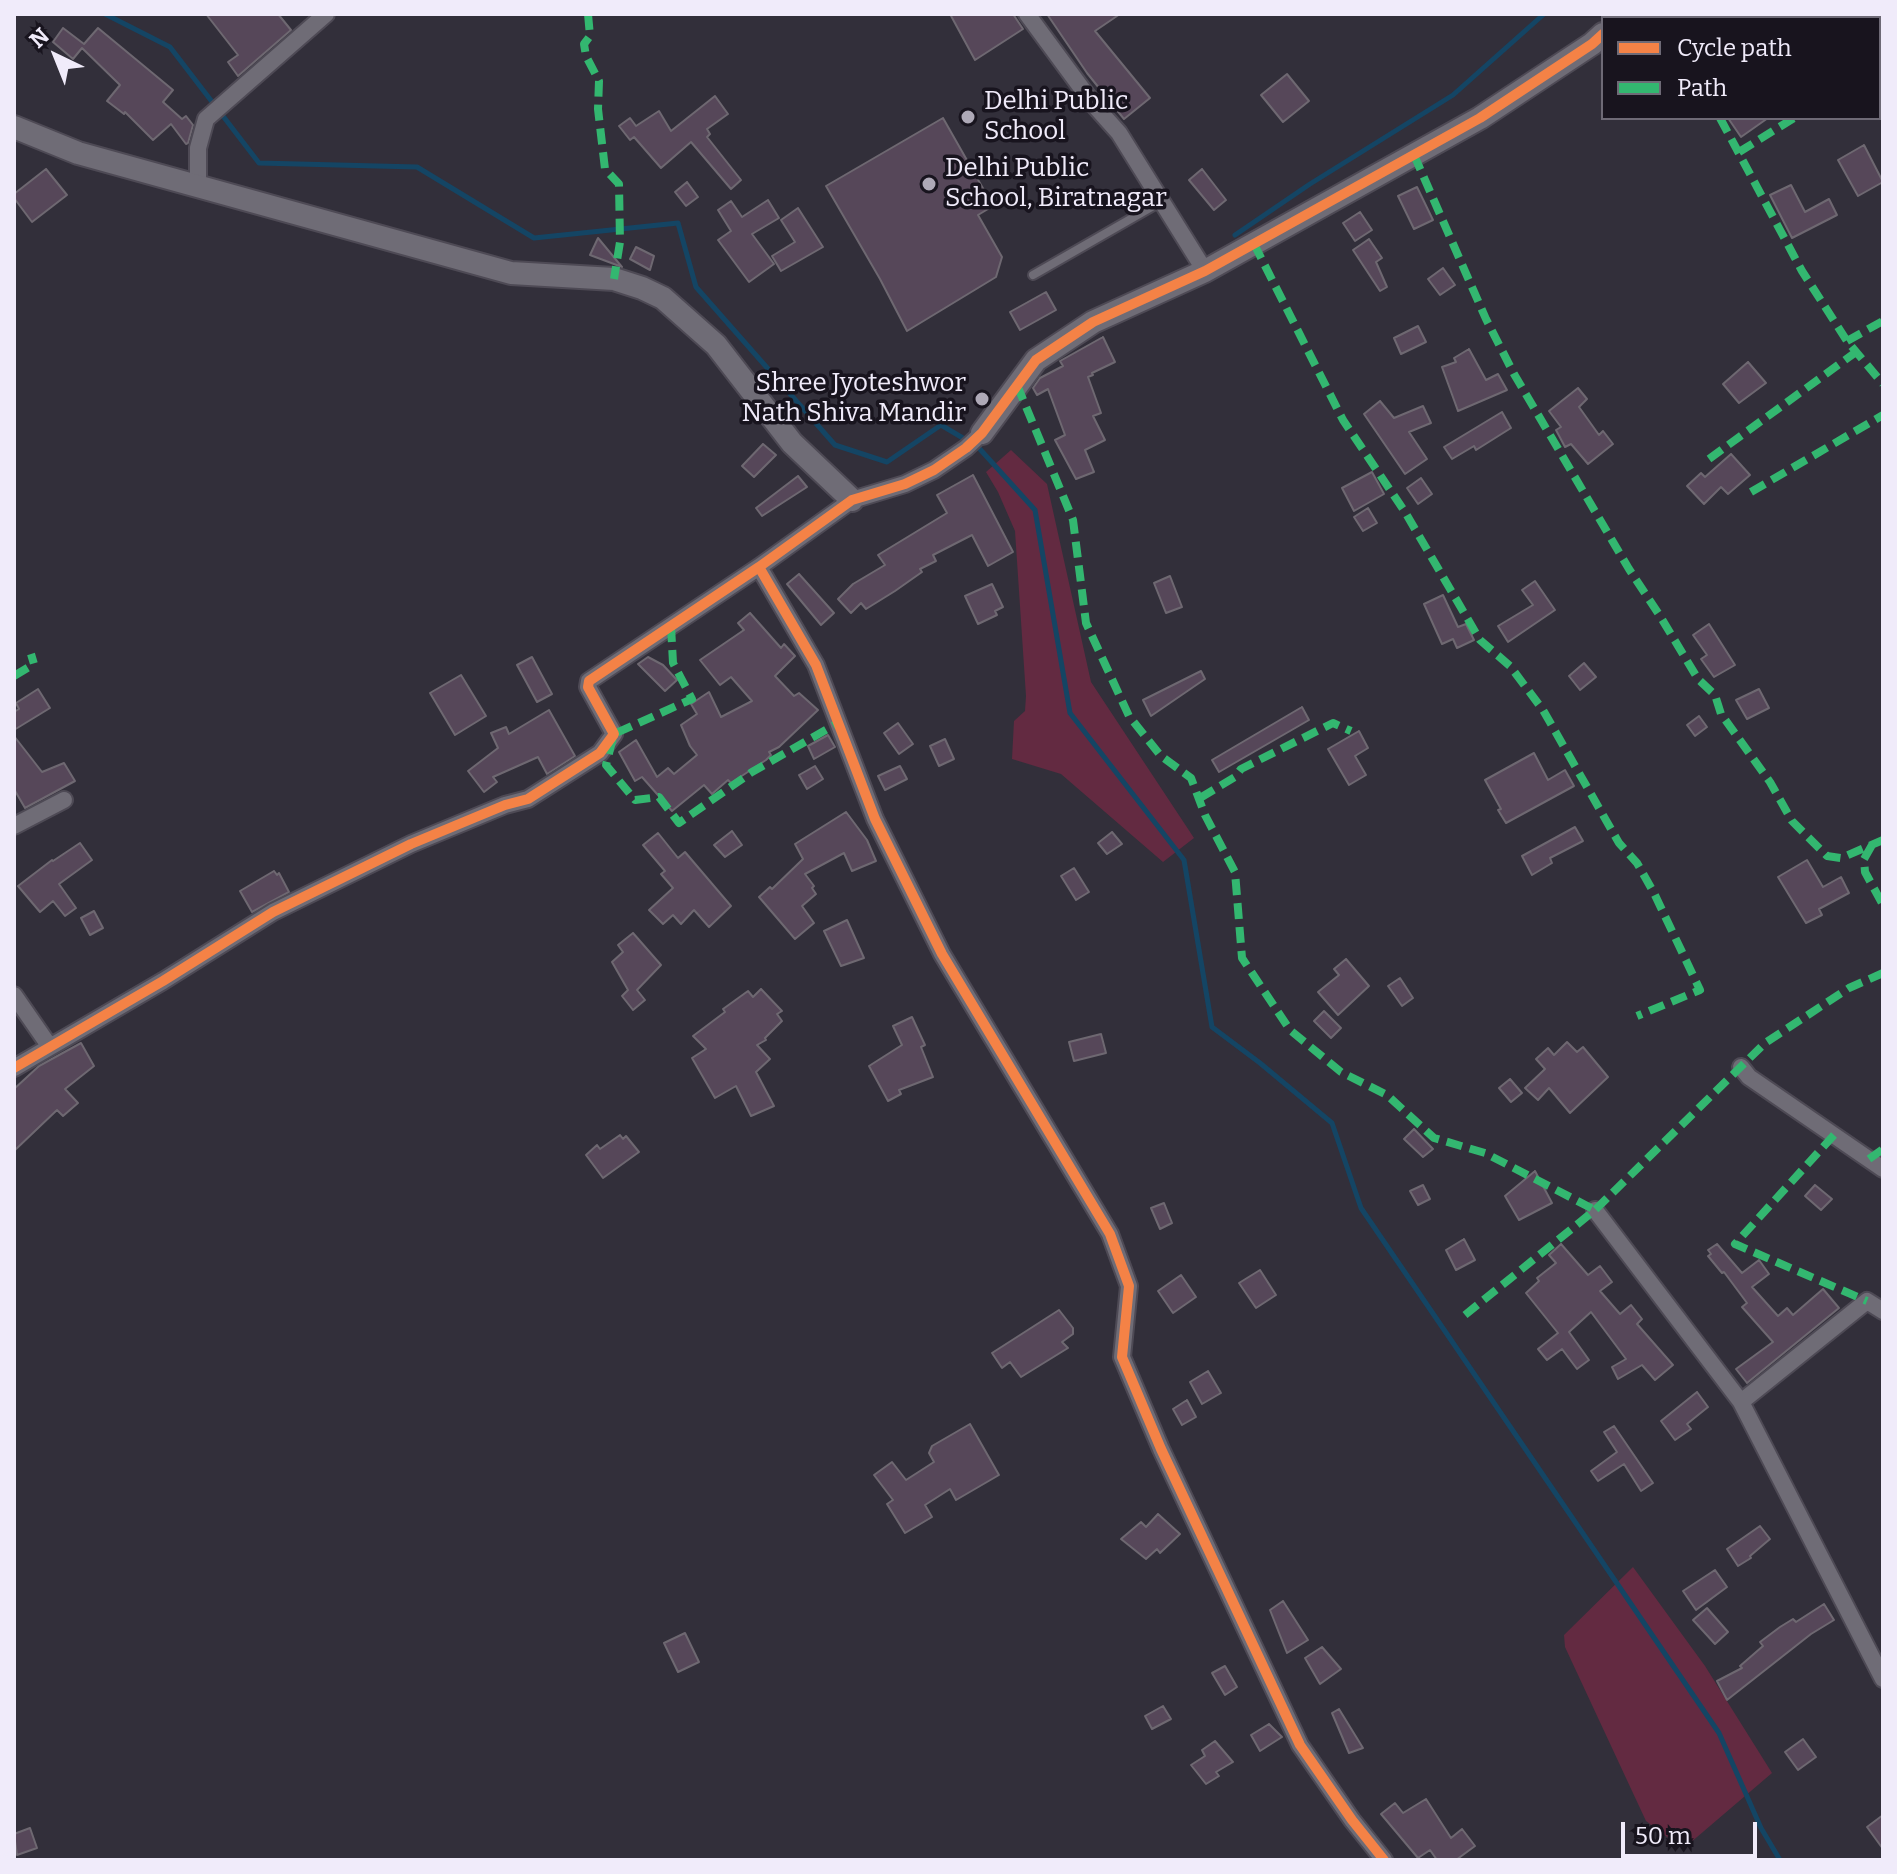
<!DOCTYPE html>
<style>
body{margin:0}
#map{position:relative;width:1897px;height:1874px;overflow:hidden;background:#322f3a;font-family:Bitter,serif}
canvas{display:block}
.frame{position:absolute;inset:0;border:16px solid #f0ebfa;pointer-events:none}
.legend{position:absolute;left:1601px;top:16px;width:280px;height:104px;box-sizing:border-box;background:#18141e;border:2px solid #6e6a76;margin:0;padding:10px 14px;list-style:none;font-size:24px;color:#f0ebfa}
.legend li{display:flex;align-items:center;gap:16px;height:40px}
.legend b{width:40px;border:2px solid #6e6a76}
.north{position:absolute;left:16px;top:16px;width:80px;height:80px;-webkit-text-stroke:6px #18141e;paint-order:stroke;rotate:317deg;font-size:22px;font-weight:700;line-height:32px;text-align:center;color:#f0ebfa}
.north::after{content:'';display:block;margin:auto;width:28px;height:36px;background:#f0ebfa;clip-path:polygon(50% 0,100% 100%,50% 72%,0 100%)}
.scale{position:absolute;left:1621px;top:1822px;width:136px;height:36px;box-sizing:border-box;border:4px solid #f0ebfa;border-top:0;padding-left:10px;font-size:24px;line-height:28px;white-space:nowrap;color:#f0ebfa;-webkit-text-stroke:6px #18141e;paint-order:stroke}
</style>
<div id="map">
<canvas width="1897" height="1874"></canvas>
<div class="frame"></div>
<ul class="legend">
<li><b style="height:10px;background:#f48246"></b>Cycle path</li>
<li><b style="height:10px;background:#33b770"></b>Path</li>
</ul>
<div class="north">N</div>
<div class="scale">50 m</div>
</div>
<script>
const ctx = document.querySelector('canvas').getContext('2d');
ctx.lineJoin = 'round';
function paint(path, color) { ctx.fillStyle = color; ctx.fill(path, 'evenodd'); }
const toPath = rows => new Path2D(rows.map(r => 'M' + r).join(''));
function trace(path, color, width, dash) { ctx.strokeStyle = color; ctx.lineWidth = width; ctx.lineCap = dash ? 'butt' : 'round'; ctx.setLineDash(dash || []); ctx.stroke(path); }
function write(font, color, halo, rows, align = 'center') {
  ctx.font = font + ' Bitter,serif'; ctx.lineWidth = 7; ctx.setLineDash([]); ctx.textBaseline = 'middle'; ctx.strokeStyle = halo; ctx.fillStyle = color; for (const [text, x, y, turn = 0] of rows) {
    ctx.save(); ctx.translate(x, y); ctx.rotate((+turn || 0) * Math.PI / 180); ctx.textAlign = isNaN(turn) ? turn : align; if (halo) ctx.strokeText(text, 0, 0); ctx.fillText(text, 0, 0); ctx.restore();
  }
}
paint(toPath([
 [1011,450,1047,484,1091,682,1194,838,1163,862,1061,774,1012,759,1014,721,1025,711,1026,696,1015,531,998,492,986,472],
 [1633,1567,1705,1666,1772,1773,1683,1849,1646,1821,1565,1647,1564,1635]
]), '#632a41');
trace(toPath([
 [105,14,170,47,259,163,417,167,534,238,678,223,696,287,835,445,887,462,941,425,978,447,1035,510,1070,713,1184,860,1212,1027,1260,1063,1332,1123,1361,1208,1719,1733,1761,1828,1780,1860],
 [1235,235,1310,184,1453,95,1544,14]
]), '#144564', 5);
const building = toPath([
 [206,14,278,14,291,30,238,76,228,62,238,55,206,14],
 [950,14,1013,14,1023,29,975,60,950,14],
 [1047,14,1120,14,1095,31,1150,98,1124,119,1087,73,1047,14],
 [63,28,84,44,98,28,173,90,163,102,182,119,186,116,193,125,188,143,186,144,171,124,153,140,125,112,124,114,107,101,120,85,82,48,73,59,53,42,63,28],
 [1287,74,1309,101,1283,122,1261,95,1287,74],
 [715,96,728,114,707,129,710,134,707,137,741,180,731,189,691,142,661,168,634,137,630,140,619,126,630,118,636,126,659,111,671,131,715,96],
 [943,118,993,206,978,215,1002,257,996,277,907,331,880,279,826,186,943,118],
 [1728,118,1768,118,1741,137,1728,118],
 [1864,145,1883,182,1858,196,1838,160,1864,145],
 [46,169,67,195,32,222,14,198,14,194,46,169],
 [1202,169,1226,200,1214,210,1189,180,1202,169],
 [687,182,698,197,686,206,675,192,687,182],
 [1791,185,1805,212,1829,199,1837,215,1792,238,1770,195,1791,185],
 [1417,187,1433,220,1414,229,1398,196,1417,187],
 [768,200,779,218,752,234,774,264,749,282,718,240,731,231,718,210,731,201,742,217,768,200],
 [798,208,823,247,781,271,772,256,795,242,781,220,798,208],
 [1360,212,1372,230,1355,241,1343,223,1360,212],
 [598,238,622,267,590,255,598,238],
 [1369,239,1382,258,1376,262,1387,287,1380,291,1353,250,1369,239],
 [636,247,654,256,650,270,630,259,636,247],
 [1443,268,1455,285,1440,295,1428,279,1443,268],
 [1046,292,1056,310,1020,330,1010,312,1046,292],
 [1418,326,1426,342,1401,354,1394,338,1418,326],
 [1103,337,1115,362,1092,373,1093,375,1088,377,1101,413,1093,416,1105,440,1085,450,1094,472,1076,479,1055,440,1065,435,1048,389,1037,395,1033,388,1040,378,1063,366,1060,361,1103,337],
 [1469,349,1486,380,1498,374,1507,390,1458,411,1442,367,1456,362,1454,358,1469,349],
 [1748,362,1766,383,1739,403,1723,384,1748,362],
 [1578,388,1587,399,1579,407,1599,435,1603,431,1613,444,1588,464,1571,444,1565,447,1556,430,1561,427,1549,411,1578,388],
 [1380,401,1394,418,1423,406,1431,423,1409,432,1427,459,1405,474,1364,414,1380,401],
 [1502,412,1511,428,1476,450,1474,446,1452,459,1444,447,1502,412],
 [763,444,776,455,754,477,742,466,763,444],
 [1731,454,1750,475,1728,494,1721,487,1704,504,1687,486,1701,473,1705,477,1731,454],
 [1372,472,1384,494,1354,511,1342,488,1372,472],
 [973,475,1013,552,988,566,972,535,933,555,936,561,920,569,922,572,895,591,866,609,861,603,851,613,838,599,853,584,885,565,878,555,947,513,937,495,973,475],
 [798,476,807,487,762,516,756,508,798,476],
 [1421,478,1432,494,1418,504,1407,488,1421,478],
 [1368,508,1377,523,1363,531,1354,517,1368,508],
 [799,574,834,613,821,625,787,584,799,574],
 [1170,576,1182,607,1166,613,1154,583,1170,576],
 [1535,581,1555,610,1508,642,1498,626,1533,605,1522,590,1535,581],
 [992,584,1003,607,995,611,997,615,978,624,965,596,992,584],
 [1443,595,1458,627,1466,624,1474,640,1457,648,1453,639,1442,644,1424,604,1443,595],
 [750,613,781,648,784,644,795,656,775,676,794,696,799,693,818,710,779,747,769,752,771,755,766,760,731,783,728,780,712,794,704,785,672,811,642,777,635,781,619,752,636,740,657,777,668,768,674,774,697,755,690,746,681,725,697,714,691,704,709,692,721,717,752,701,731,677,720,685,700,660,744,630,738,623,750,613],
 [1709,624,1735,665,1714,677,1701,659,1707,655,1693,635,1709,624],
 [532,657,552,694,537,702,517,665,532,657],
 [648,657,663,665,677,680,665,691,638,664,648,657],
 [1584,663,1596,677,1580,690,1569,676,1584,663],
 [1201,671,1205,679,1151,716,1143,700,1201,671],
 [461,675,486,716,455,735,430,693,461,675],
 [38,689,50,708,14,730,14,712,19,709,16,703,38,689],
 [1759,689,1769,708,1747,719,1736,700,1759,689],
 [1302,707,1309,720,1219,772,1212,760,1302,707],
 [549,710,575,756,547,774,538,757,493,777,497,782,484,792,468,771,498,748,491,733,506,727,509,734,549,710],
 [1699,716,1707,727,1695,736,1687,725,1699,716],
 [898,723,913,744,899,754,884,733,898,723],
 [1359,731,1368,748,1355,756,1366,775,1349,785,1328,749,1359,731],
 [828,735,835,747,814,759,808,746,828,735],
 [14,736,42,772,64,763,75,781,25,808,14,789,14,736],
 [945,739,954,759,939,766,930,746,945,739],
 [1534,753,1548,780,1565,770,1574,786,1506,823,1498,810,1501,809,1485,780,1534,753],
 [815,766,823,779,807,789,799,775,815,766],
 [900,766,907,779,885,790,878,776,900,766],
 [846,812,867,840,876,861,852,871,844,853,805,874,814,886,812,888,816,894,802,906,814,923,795,939,759,897,770,887,772,889,803,859,795,844,846,812],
 [1575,827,1583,841,1550,858,1552,863,1532,875,1522,856,1575,827],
 [732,831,742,845,725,857,714,845,732,831],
 [1112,832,1122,844,1107,854,1098,843,1112,832],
 [658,833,678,858,685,852,731,906,709,927,694,910,681,924,673,915,663,924,649,910,673,888,661,874,665,871,643,845,658,833],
 [80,843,92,860,59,884,76,908,65,916,53,901,40,912,18,886,52,860,53,861,80,843],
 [1807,860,1823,887,1841,877,1849,893,1819,909,1822,915,1806,923,1778,877,1807,860],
 [1074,868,1089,892,1076,900,1061,876,1074,868],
 [274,871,277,875,279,873,289,892,252,912,240,891,274,871],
 [94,911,103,928,90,935,81,918,94,911],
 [847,920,864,958,841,966,824,931,847,920],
 [633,933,661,965,637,990,645,1000,633,1010,622,996,628,990,612,962,623,952,618,945,633,933],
 [1346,959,1369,986,1338,1015,1318,992,1339,975,1334,969,1346,959],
 [1400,978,1413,998,1402,1006,1388,986,1400,978],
 [761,989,782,1011,777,1014,782,1021,765,1038,766,1040,757,1045,770,1059,756,1072,774,1106,751,1116,736,1086,715,1098,692,1058,706,1049,693,1036,725,1012,723,1009,748,991,753,997,761,989],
 [1324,1011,1341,1028,1331,1038,1314,1021,1324,1011],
 [912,1017,925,1045,921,1047,933,1077,899,1090,901,1094,888,1101,869,1066,902,1045,893,1026,912,1017],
 [1101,1034,1106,1053,1074,1061,1069,1042,1101,1034],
 [1567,1042,1577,1052,1583,1047,1608,1077,1570,1113,1549,1088,1538,1100,1525,1088,1545,1069,1536,1059,1548,1048,1554,1055,1567,1042],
 [81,1043,94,1066,65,1089,78,1103,63,1116,57,1110,14,1151,14,1089,39,1066,81,1043],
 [1510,1079,1522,1093,1511,1102,1499,1088,1510,1079],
 [1414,1129,1433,1149,1423,1157,1404,1139,1414,1129],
 [620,1135,623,1139,626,1136,639,1152,603,1178,586,1155,597,1145,600,1149,620,1135],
 [1535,1171,1552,1203,1519,1220,1505,1196,1535,1171],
 [1423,1185,1430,1199,1418,1205,1410,1191,1423,1185],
 [1815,1185,1832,1199,1821,1210,1805,1196,1815,1185],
 [1164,1203,1172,1223,1160,1229,1151,1208,1164,1203],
 [1464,1239,1475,1260,1456,1270,1446,1250,1464,1239],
 [1561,1244,1588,1275,1600,1266,1612,1282,1600,1291,1620,1314,1631,1305,1642,1319,1637,1324,1673,1365,1655,1380,1642,1365,1618,1379,1612,1367,1626,1359,1591,1312,1569,1332,1589,1360,1577,1369,1562,1349,1547,1360,1538,1349,1558,1333,1526,1293,1539,1281,1537,1278,1556,1263,1549,1255,1561,1244],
 [1717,1244,1742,1273,1759,1260,1769,1274,1752,1287,1778,1316,1787,1308,1793,1315,1823,1289,1839,1308,1747,1383,1736,1369,1773,1342,1742,1307,1747,1303,1724,1272,1722,1273,1708,1256,1711,1254,1708,1250,1717,1244],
 [1260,1270,1276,1295,1256,1308,1239,1283,1260,1270],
 [1181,1275,1196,1297,1173,1313,1158,1291,1181,1275],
 [1059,1310,1073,1328,1073,1334,1062,1342,1068,1348,1021,1377,1010,1362,1002,1368,992,1353,1059,1310],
 [1208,1371,1221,1393,1202,1404,1190,1382,1208,1371],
 [1697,1392,1708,1407,1687,1424,1691,1429,1675,1440,1661,1421,1697,1392],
 [1187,1400,1196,1417,1182,1425,1173,1409,1187,1400],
 [970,1424,999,1475,956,1500,950,1489,925,1505,932,1517,905,1533,887,1504,893,1500,874,1475,892,1462,906,1480,934,1462,929,1453,932,1446,970,1424],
 [1614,1426,1653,1483,1641,1491,1624,1464,1598,1481,1591,1471,1617,1452,1604,1432,1614,1426],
 [1158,1514,1180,1534,1160,1553,1157,1549,1146,1559,1121,1539,1141,1522,1146,1527,1158,1514],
 [1760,1526,1770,1539,1750,1556,1751,1558,1738,1566,1727,1549,1760,1526],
 [1715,1570,1727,1587,1696,1610,1683,1591,1715,1570],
 [1283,1601,1308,1640,1287,1653,1270,1610,1283,1601],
 [1824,1604,1834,1620,1811,1634,1727,1700,1717,1681,1742,1668,1740,1666,1763,1646,1760,1642,1780,1627,1793,1619,1796,1622,1824,1604],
 [1707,1608,1728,1632,1715,1644,1693,1620,1707,1608],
 [685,1633,699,1662,678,1672,664,1643,685,1633],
 [1322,1647,1341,1669,1320,1684,1305,1658,1322,1647],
 [1225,1666,1237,1687,1225,1695,1212,1673,1225,1666],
 [1163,1706,1171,1719,1152,1729,1145,1716,1163,1706],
 [1339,1709,1363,1748,1349,1753,1332,1713,1339,1709],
 [1269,1724,1282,1737,1260,1751,1251,1735,1269,1724],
 [1803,1739,1816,1757,1798,1770,1785,1752,1803,1739],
 [1215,1741,1233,1762,1216,1772,1219,1776,1206,1784,1191,1765,1205,1756,1202,1750,1215,1741],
 [1426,1799,1451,1838,1462,1829,1475,1846,1456,1860,1437,1860,1430,1850,1418,1858,1381,1814,1395,1803,1403,1813,1426,1799],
 [1883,1815,1883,1849,1867,1827,1883,1815],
 [30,1828,37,1848,17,1855,14,1834,30,1828]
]);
paint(building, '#564759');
trace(building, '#6e6871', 2);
const lane = toPath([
 [1033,275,1162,201]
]);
const street = toPath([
 [1027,14,1094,105,1119,133,1205,271],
 [198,185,198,148,206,119,326,14],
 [759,567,816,665,875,819,942,954,1110,1234,1129,1286,1122,1357,1161,1449,1300,1745,1352,1820,1384,1860],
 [14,826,64,800],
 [14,995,50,1047],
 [1741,1067,1749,1077,1883,1169],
 [14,1068,163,981,273,912,411,844,505,805,528,799,600,753,614,734,588,687,589,681,759,567,852,500,905,484,934,470,966,448,982,433],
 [1595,1210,1741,1402,1883,1679],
 [1741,1402,1867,1301,1883,1311]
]);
const secondary = toPath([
 [1620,18,1624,14],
 [14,127,78,153,511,273,614,279,642,288,663,298,716,345,792,443,852,500],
 [982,433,1036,360,1093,322,1205,271,1480,118,1592,44,1603,34]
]);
trace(lane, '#4e4a55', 12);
trace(street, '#4e4a55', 20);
trace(secondary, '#4e4a55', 26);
trace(lane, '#6f6c76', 8);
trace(street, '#6f6c76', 16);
trace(secondary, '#6f6c76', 22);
trace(toPath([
 [588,14,590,36,584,44,586,56,599,81,598,109,605,169,619,184,620,242,614,279],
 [1641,14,1646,18],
 [1879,65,1883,62],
 [1720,118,1802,271,1847,341,1883,384],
 [1739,152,1794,118],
 [1414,155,1486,319,1514,374,1629,569,1660,616,1698,679,1715,695,1721,714,1770,782,1792,821,1827,856,1841,858,1883,840],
 [1254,244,1343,420,1405,512,1480,640,1510,666,1543,710,1619,843,1637,863,1654,893,1700,990,1637,1016],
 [1847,341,1883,321],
 [1017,385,1073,520,1086,623,1129,716,1161,756,1191,778,1205,815,1235,872,1242,958,1290,1030,1341,1072,1387,1095,1434,1138,1485,1153,1595,1210],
 [1709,459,1856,352],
 [1751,492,1883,415],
 [671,626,673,663,692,699,614,734,606,765,635,800,659,797,679,823,752,772,838,723],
 [14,676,34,664,31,654],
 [1200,798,1235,777,1241,769,1333,723,1351,731],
 [1872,845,1864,859,1865,872,1883,905],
 [1834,1135,1735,1244,1867,1301],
 [1869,1159,1883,1149],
 [1465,1315,1595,1210,1765,1043,1849,988,1883,973]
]), '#33b770', 8, [16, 8]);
trace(toPath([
 [759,567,816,665,875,819,942,954,1110,1234,1129,1286,1122,1357,1161,1449,1300,1745,1352,1820,1384,1860],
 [14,1068,163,981,273,912,411,844,505,805,528,799,600,753,614,734,588,687,589,681,759,567,852,500,905,484,934,470,966,448,982,433,1036,360,1093,322,1205,271,1480,118,1592,44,1603,34]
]), '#f48246', 10);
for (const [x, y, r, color] of [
 [968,117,8,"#aea9b7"],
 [929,184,8,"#aea9b7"],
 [982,399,8,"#aea9b7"]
]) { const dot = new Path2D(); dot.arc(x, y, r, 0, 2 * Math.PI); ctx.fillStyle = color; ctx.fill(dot); trace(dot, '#18141e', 3); }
write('26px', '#f0ebfa', '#18141e', [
 ["Delhi Public",984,102],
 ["School",984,132],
 ["Delhi Public",945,169],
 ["School, Biratnagar",945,199],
 ["Shree Jyoteshwor",966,384,"right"],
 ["Nath Shiva Mandir",966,414,"right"]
], 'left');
</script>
